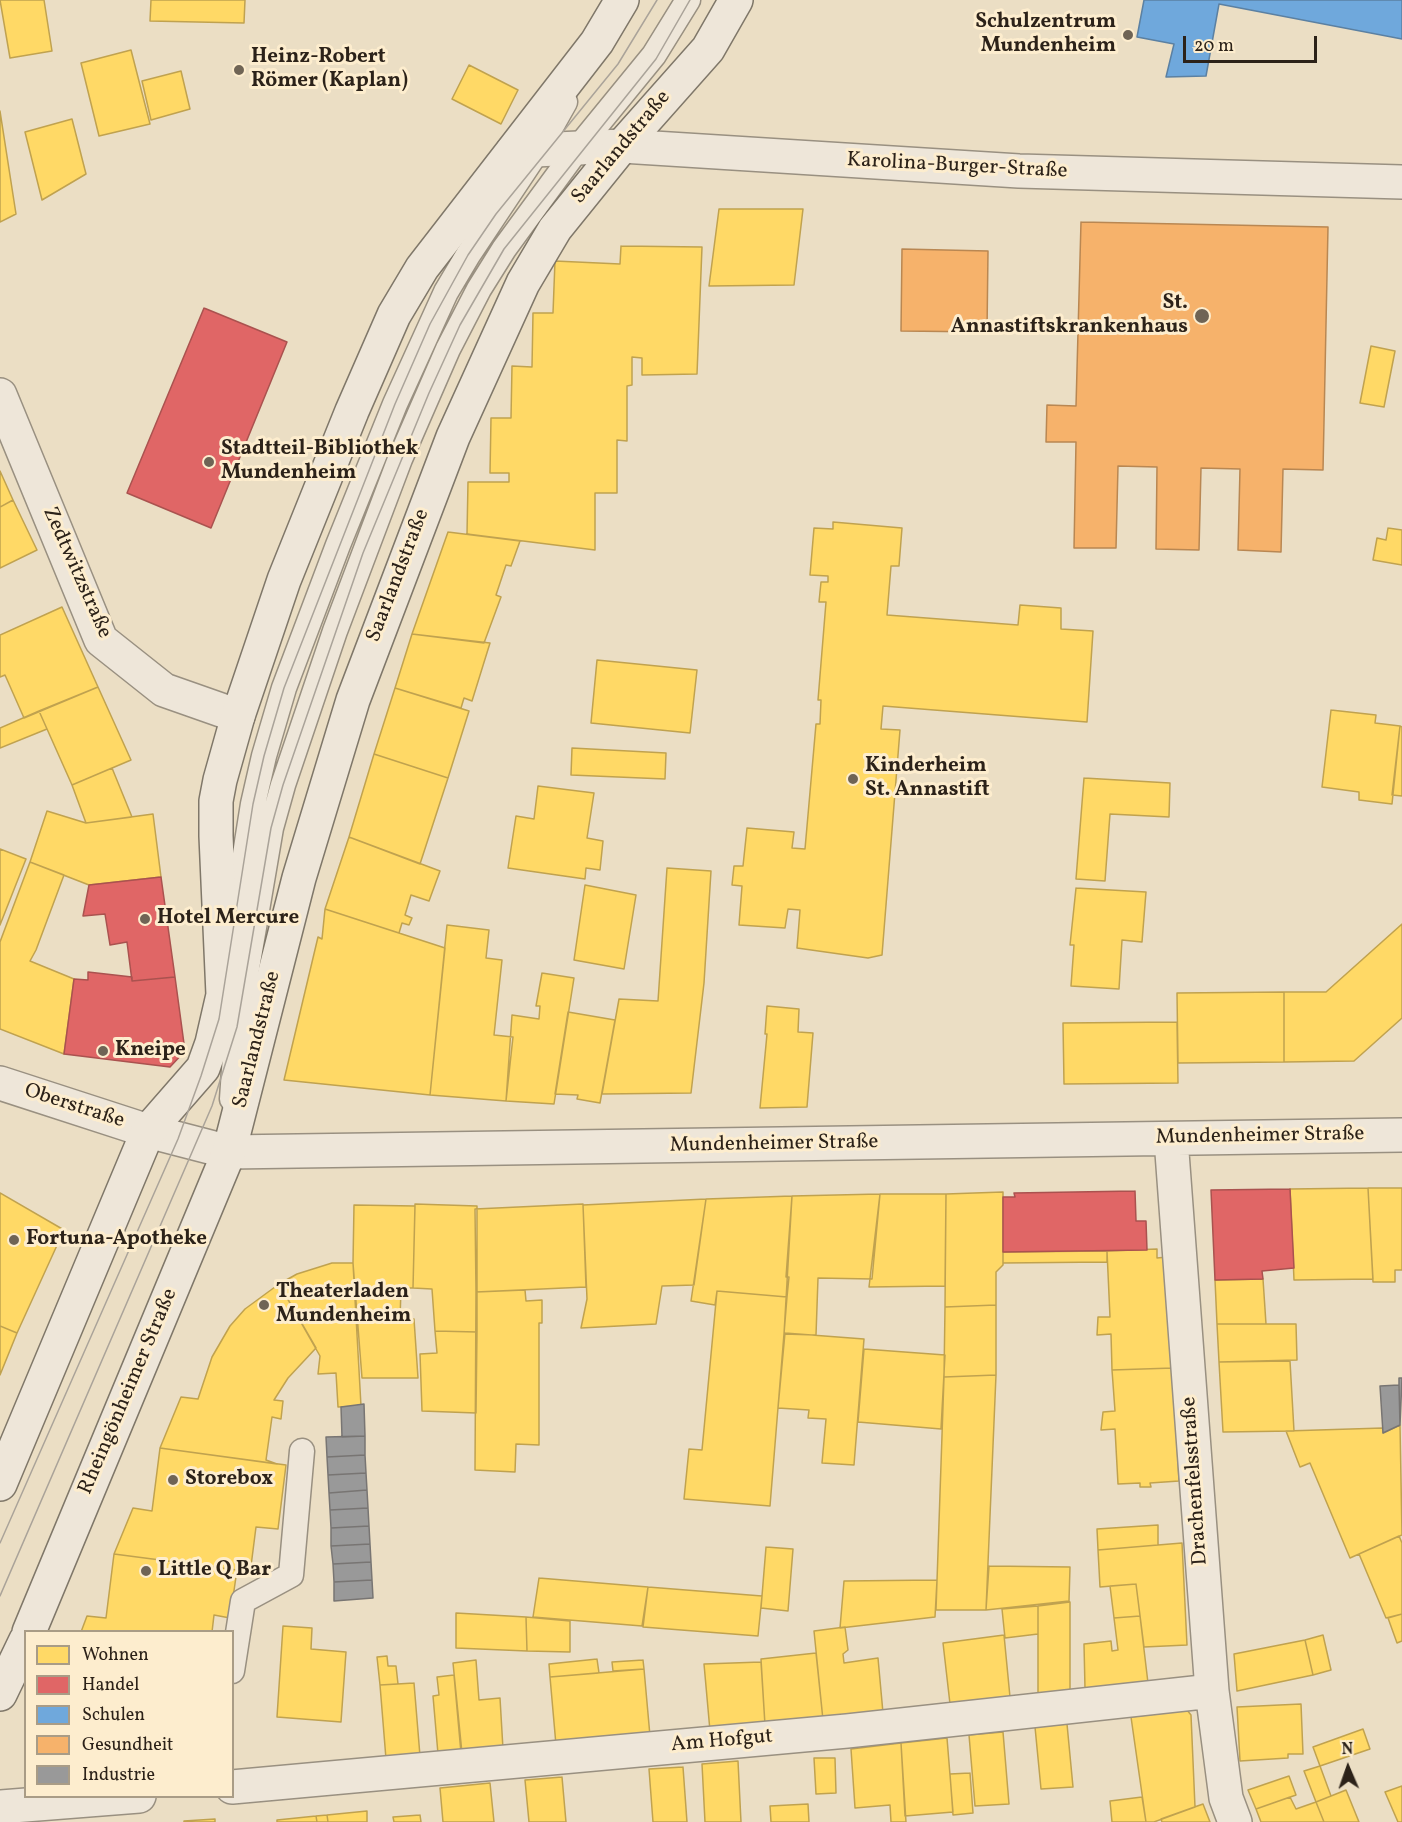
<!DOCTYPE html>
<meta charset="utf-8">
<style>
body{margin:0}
#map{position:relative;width:1402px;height:1822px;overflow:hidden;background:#ebdec4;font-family:Vollkorn,serif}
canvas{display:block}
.legend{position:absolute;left:24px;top:1630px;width:210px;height:168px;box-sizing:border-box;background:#fdedce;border:2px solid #a99c86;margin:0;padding:8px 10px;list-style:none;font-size:18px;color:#2c2219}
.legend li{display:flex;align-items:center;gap:12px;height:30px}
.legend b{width:30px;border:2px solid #a99c86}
.north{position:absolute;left:1318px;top:1738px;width:60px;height:60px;-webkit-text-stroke:4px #fdedce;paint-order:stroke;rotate:358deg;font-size:16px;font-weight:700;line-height:24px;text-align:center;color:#2c2219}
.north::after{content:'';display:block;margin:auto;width:21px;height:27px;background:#2c2219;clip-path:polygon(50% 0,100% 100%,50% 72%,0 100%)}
.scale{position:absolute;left:1183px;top:36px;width:134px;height:27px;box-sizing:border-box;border:3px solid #2c2219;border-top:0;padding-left:8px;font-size:18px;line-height:21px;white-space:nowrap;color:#2c2219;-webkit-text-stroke:4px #fdedce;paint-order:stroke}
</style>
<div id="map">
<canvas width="1402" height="1822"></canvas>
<ul class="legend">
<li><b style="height:16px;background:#ffd966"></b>Wohnen</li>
<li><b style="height:16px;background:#e06666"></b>Handel</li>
<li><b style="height:16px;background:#6fa8dc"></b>Schulen</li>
<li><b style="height:16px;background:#f6b26b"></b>Gesundheit</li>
<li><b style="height:16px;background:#999"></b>Industrie</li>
</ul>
<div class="north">N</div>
<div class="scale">20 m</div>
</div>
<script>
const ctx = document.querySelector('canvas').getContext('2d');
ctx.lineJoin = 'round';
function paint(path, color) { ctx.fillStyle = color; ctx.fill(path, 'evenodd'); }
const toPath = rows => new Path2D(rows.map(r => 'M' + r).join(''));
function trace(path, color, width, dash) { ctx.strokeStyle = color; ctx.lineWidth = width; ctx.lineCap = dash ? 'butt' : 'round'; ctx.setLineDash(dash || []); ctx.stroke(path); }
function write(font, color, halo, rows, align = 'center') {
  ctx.font = font + ' Vollkorn,serif'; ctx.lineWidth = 6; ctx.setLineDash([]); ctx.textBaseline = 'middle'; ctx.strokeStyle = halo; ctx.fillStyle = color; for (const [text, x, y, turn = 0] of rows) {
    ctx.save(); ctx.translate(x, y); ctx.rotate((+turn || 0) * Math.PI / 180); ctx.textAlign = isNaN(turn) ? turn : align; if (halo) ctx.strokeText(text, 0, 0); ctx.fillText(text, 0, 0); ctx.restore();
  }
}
const homes = toPath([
 [0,0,44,0,52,51,10,58,0,0],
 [151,0,245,0,244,23,150,21,151,0],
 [131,50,150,124,99,136,81,63,131,50],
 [469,65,518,90,501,124,452,99,469,65],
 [181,71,190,109,151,120,142,81,181,71],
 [0,111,16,214,0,222,0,111],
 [72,119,86,174,42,200,25,132,72,119],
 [719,209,803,209,794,285,709,286,719,209],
 [621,246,702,247,697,374,642,375,642,358,632,357,632,385,627,386,627,441,617,440,617,493,595,493,595,550,467,534,468,482,509,482,509,473,490,473,491,418,511,418,512,366,532,367,533,313,553,313,555,261,620,264,621,246],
 [1371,346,1395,351,1384,407,1360,403,1371,346],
 [0,471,13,500,0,507,0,471],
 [13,500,37,550,0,568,0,507,13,500],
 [833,522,902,528,899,566,891,566,887,615,1018,625,1020,605,1061,608,1061,629,1093,631,1087,722,883,706,881,729,900,730,882,955,868,958,797,948,800,910,788,909,785,928,739,925,742,886,732,885,734,866,743,866,747,828,794,832,792,848,805,849,816,724,820,724,821,700,818,700,826,602,819,602,821,582,828,582,828,576,810,575,814,528,833,529,833,522],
 [1388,528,1402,530,1402,565,1373,560,1377,538,1386,540,1388,528],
 [448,532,520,541,511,566,506,565,496,595,501,597,484,643,412,634,448,532],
 [62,607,98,687,24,718,5,675,0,677,0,635,62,607],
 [412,634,490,643,472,701,464,698,461,708,395,688,412,634],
 [597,660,697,670,690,733,591,723,597,660],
 [98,687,131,760,72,785,39,711,98,687],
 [395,688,469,711,448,778,374,754,395,688],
 [1331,710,1376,715,1375,723,1400,726,1392,804,1359,800,1359,792,1322,787,1331,710],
 [39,711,47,729,0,748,0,728,39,711],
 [1400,726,1402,727,1402,796,1392,795,1400,726],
 [572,748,666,753,665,779,571,775,572,748],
 [374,754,448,778,420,864,349,837,374,754],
 [112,768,132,817,86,823,72,785,112,768],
 [1084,778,1170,783,1169,817,1110,814,1105,881,1076,879,1084,778],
 [538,786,594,793,587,838,603,841,600,870,586,868,585,879,508,868,516,816,534,819,538,786],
 [47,811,86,823,153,814,161,877,89,885,30,862,47,811],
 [349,837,440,871,429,901,411,895,405,915,412,918,409,925,402,923,399,933,325,909,349,837],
 [0,849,26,859,0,925,0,849],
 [30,862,64,875,36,950,30,961,74,979,64,1054,0,1029,0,942,30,862],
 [667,868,711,871,704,983,691,1093,602,1094,619,999,658,1001,667,868],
 [585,885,636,895,624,969,574,960,585,885],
 [1076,888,1146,892,1142,942,1122,940,1119,989,1071,986,1074,945,1070,945,1076,888],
 [325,909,445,948,430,1095,284,1080,318,937,322,939,325,909],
 [1402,924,1402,1018,1354,1061,1284,1062,1284,992,1326,992,1402,924],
 [447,925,489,930,486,958,502,960,494,1035,513,1037,506,1101,430,1095,447,925],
 [542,973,574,978,554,1104,506,1101,512,1015,539,1019,540,1006,536,1006,542,973],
 [1284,992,1284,1062,1178,1063,1177,993,1284,992],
 [767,1006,799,1009,798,1032,813,1033,807,1107,760,1108,767,1034,765,1034,767,1006],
 [568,1012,615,1020,600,1103,577,1099,578,1095,555,1094,568,1012],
 [1177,1022,1178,1083,1064,1084,1063,1023,1177,1022],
 [1368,1188,1402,1188,1402,1270,1395,1270,1395,1282,1373,1282,1368,1188],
 [1368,1188,1373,1279,1294,1280,1290,1189,1368,1188],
 [1003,1192,1003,1265,996,1272,996,1305,945,1307,946,1194,1003,1192],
 [0,1193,64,1230,17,1333,0,1326,0,1193],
 [880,1194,872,1279,818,1278,816,1335,784,1334,792,1196,880,1194],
 [880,1194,946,1194,945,1286,869,1287,880,1194],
 [792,1196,786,1277,789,1277,787,1297,717,1291,715,1305,691,1301,706,1199,792,1196],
 [706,1199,694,1285,662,1286,656,1324,581,1328,587,1299,583,1205,706,1199],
 [415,1204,477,1206,477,1332,435,1331,432,1289,413,1288,415,1204],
 [583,1204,586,1287,476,1292,475,1209,583,1204],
 [354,1205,415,1206,413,1288,401,1288,400,1320,414,1319,418,1378,362,1378,353,1263,354,1205],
 [1157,1249,1157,1258,1167,1257,1173,1368,1112,1370,1111,1334,1097,1335,1098,1317,1110,1317,1107,1251,1157,1249],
 [1107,1251,1107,1262,1003,1263,1003,1252,1107,1251],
 [332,1263,353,1263,361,1406,338,1407,336,1373,318,1374,320,1356,279,1284,297,1274,332,1263],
 [1263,1279,1266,1324,1217,1324,1215,1280,1263,1279],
 [279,1284,316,1348,288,1378,274,1400,283,1401,281,1419,272,1417,266,1460,277,1464,160,1448,181,1397,198,1399,212,1357,230,1326,245,1309,279,1284],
 [525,1290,526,1301,542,1300,542,1323,539,1323,539,1445,516,1444,515,1472,475,1470,476,1292,525,1290],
 [717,1291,787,1297,770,1506,684,1499,689,1449,702,1450,717,1291],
 [996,1305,996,1375,944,1377,945,1307,996,1305],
 [1217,1324,1296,1324,1297,1360,1219,1362,1217,1324],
 [0,1326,17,1333,0,1375,0,1326],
 [435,1331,477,1332,476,1413,422,1411,420,1354,437,1353,435,1331],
 [785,1333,864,1339,854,1465,822,1463,826,1419,808,1418,809,1410,778,1408,785,1333],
 [864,1349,945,1355,941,1429,858,1422,864,1349],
 [1290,1361,1294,1431,1223,1432,1219,1362,1290,1361],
 [1173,1368,1179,1481,1150,1483,1151,1487,1140,1487,1140,1483,1118,1484,1115,1429,1101,1430,1103,1412,1115,1411,1112,1370,1173,1368],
 [996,1375,986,1610,936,1610,944,1377,996,1375],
 [1400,1425,1402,1535,1350,1558,1310,1463,1300,1467,1286,1431,1383,1428,1383,1433,1400,1425],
 [160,1448,286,1465,278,1529,256,1527,250,1574,237,1570,114,1554,133,1508,152,1511,160,1448],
 [1158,1525,1158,1545,1098,1550,1097,1529,1158,1525],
 [1399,1536,1402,1543,1402,1614,1386,1618,1359,1554,1399,1536],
 [1182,1543,1187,1645,1144,1647,1136,1584,1100,1587,1098,1550,1182,1543],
 [766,1547,793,1549,788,1611,761,1608,766,1547],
 [114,1554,237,1570,230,1618,214,1615,212,1632,81,1632,87,1616,106,1618,114,1554],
 [989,1566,1070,1567,1069,1601,986,1610,989,1566],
 [539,1578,648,1587,642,1626,533,1617,539,1578],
 [937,1580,935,1617,840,1628,844,1581,937,1580],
 [1136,1584,1140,1616,1114,1618,1110,1586,1136,1584],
 [648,1587,762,1596,758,1636,643,1627,648,1587],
 [1070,1602,1070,1690,1038,1694,1038,1606,1070,1602],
 [1038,1606,1038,1634,1005,1638,1002,1609,1038,1606],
 [456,1613,526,1617,527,1651,456,1648,456,1613],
 [1402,1614,1402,1641,1397,1643,1388,1618,1402,1614],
 [1140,1616,1148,1683,1085,1689,1084,1644,1111,1641,1112,1651,1118,1650,1114,1618,1140,1616],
 [526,1617,570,1621,570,1652,527,1651,526,1617],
 [283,1626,312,1628,311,1649,346,1652,341,1722,277,1717,283,1626],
 [845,1627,848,1650,843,1654,844,1663,878,1658,883,1713,823,1720,814,1631,845,1627],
 [1004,1635,1010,1697,950,1704,943,1643,1004,1635],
 [1323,1635,1331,1670,1313,1675,1305,1640,1323,1635],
 [1305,1640,1313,1675,1237,1691,1234,1654,1305,1640],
 [816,1653,823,1720,765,1725,761,1659,816,1653],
 [387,1656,388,1666,396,1666,398,1684,380,1685,377,1657,387,1656],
 [597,1659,599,1673,550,1677,549,1664,597,1659],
 [476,1660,479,1700,500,1698,503,1749,462,1753,453,1663,476,1660],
 [643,1660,644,1669,613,1671,612,1662,643,1660],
 [761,1662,765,1725,710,1731,704,1664,761,1662],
 [644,1669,650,1736,556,1745,550,1677,644,1669],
 [454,1675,461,1753,438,1754,433,1696,439,1695,437,1677,454,1675],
 [414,1683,420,1756,386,1759,380,1685,414,1683],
 [1301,1704,1303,1754,1288,1754,1288,1758,1240,1761,1237,1707,1301,1704],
 [1187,1710,1191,1715,1195,1807,1154,1822,1146,1822,1131,1717,1187,1710],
 [1067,1724,1073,1787,1041,1789,1035,1727,1067,1724],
 [1363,1729,1370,1749,1320,1766,1313,1747,1363,1729],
 [1003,1732,1009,1804,975,1806,969,1735,1003,1732],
 [947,1738,953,1812,905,1816,901,1743,947,1738],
 [901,1743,906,1822,891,1822,890,1805,855,1808,851,1749,901,1743],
 [814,1758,835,1758,836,1793,816,1794,814,1758],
 [738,1761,741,1822,705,1822,702,1764,738,1761],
 [1320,1766,1331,1796,1316,1802,1304,1771,1320,1766],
 [683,1767,687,1822,653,1822,649,1769,683,1767],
 [970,1773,973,1813,953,1815,950,1774,970,1773],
 [1289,1776,1296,1795,1256,1809,1248,1790,1289,1776],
 [562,1777,566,1822,529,1822,525,1780,562,1777],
 [490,1783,494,1822,443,1822,440,1788,490,1783],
 [1402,1786,1402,1822,1398,1822,1385,1792,1402,1786],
 [1346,1790,1359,1822,1324,1822,1316,1802,1346,1790],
 [1142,1797,1146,1822,1112,1822,1110,1801,1142,1797],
 [1290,1797,1296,1809,1316,1802,1324,1822,1261,1822,1256,1809,1290,1797],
 [808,1804,809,1822,771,1822,770,1806,808,1804],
 [1203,1804,1210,1822,1162,1822,1161,1819,1203,1804],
 [367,1811,367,1822,328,1822,327,1815,367,1811],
 [327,1815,328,1822,317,1822,316,1816,327,1815],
 [420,1815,421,1822,394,1822,393,1817,420,1815],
 [316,1816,317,1822,277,1822,277,1820,316,1816],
 [215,1819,215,1822,184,1822,184,1821,215,1819]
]);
paint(homes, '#ffd966');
trace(homes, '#c0a24f', 1.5);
const shops = toPath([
 [204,308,287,342,211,528,127,493,204,308],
 [161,877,175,977,132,981,127,942,110,945,105,914,83,916,89,885,161,877],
 [88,972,132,977,132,981,175,977,185,1051,170,1067,64,1054,74,979,88,980,88,972],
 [1290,1189,1294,1268,1262,1271,1263,1279,1215,1280,1211,1190,1290,1189],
 [1135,1191,1136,1221,1146,1221,1147,1250,1003,1252,1003,1197,1015,1197,1014,1193,1135,1191]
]);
paint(shops, '#e06666');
trace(shops, '#aa524f', 1.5);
const schools = toPath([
 [1144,0,1402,0,1402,39,1219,4,1206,76,1166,77,1174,44,1137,37,1144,0]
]);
paint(schools, '#6fa8dc');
trace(schools, '#5b80a2', 1.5);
const health = toPath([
 [1081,222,1328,227,1323,470,1283,469,1281,552,1238,550,1240,469,1201,468,1199,550,1156,549,1157,467,1118,466,1116,548,1074,548,1076,442,1046,442,1047,405,1076,406,1081,222],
 [902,249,988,251,987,332,901,331,902,249]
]);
paint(health, '#f6b26b');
trace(health, '#b98752', 1.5);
const industry = toPath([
 [1399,1378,1402,1378,1400,1425,1399,1385,1399,1378],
 [1399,1385,1400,1425,1383,1433,1380,1386,1399,1385],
 [364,1404,365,1436,342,1437,341,1407,364,1404],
 [365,1436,365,1455,327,1457,326,1437,365,1436],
 [365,1455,366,1473,328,1475,327,1457,365,1455],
 [366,1473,367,1490,329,1493,328,1475,366,1473],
 [367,1490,368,1508,330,1510,329,1493,367,1490],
 [368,1508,369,1526,331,1528,330,1510,368,1508],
 [369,1526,370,1544,331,1546,331,1528,369,1526],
 [370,1544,371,1562,333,1564,331,1546,370,1544],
 [371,1562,372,1580,334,1582,333,1564,371,1562],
 [372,1580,373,1598,334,1601,334,1582,372,1580]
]);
paint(industry, '#999');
trace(industry, '#787573', 1.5);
const lane = toPath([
 [230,949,253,804,264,756,284,688,338,545,395,404,446,292,468,255,538,150,565,102],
 [232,1099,237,1027,271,828,283,785,335,631,400,459,448,349,479,289,504,249,578,148,654,55,688,0],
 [232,1671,243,1601,291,1575,302,1451]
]);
const street = toPath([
 [513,151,622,146,1019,171,1402,182],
 [0,395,101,640,164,690,238,716],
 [0,1083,148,1131,229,1152,1402,1135],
 [1171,1139,1212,1691,1226,1798,1235,1822],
 [232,1787,847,1731,1212,1691],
 [0,1807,139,1796]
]);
const secondary = toPath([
 [0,1484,148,1131,203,1068,212,1043,223,995,216,836,216,801,220,780,238,716,284,580,352,411,394,315,422,268,597,42,622,0],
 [29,1632,229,1152,299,878,353,700,453,437,523,283,555,229,622,146,708,49,736,0],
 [0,1694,26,1640]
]);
trace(lane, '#999081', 27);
trace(street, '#999081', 36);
trace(secondary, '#7f7769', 36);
trace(lane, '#eee6d9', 24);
trace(street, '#eee6d9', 33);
trace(secondary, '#eee6d9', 33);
trace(toPath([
 [0,1543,178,1139,201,1076,219,1019,253,804,264,756,284,688,395,404,430,324,468,255,496,214,618,64,657,0],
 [0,1596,212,1106,237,1027,271,828,283,785,363,553,429,393,460,325,504,249,656,59,690,0]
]), '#aaa399', 1.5);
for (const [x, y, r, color] of [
 [1128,35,6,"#6f6455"],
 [239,70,6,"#6f6455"],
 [1202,316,8,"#6f6455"],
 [209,462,6,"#6f6455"],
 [853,779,6,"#6f6455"],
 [145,919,6,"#6f6455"],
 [103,1051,6,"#6f6455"],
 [14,1240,6,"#6f6455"],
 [264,1305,6,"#6f6455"],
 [173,1480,6,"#6f6455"],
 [146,1571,6,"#6f6455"]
]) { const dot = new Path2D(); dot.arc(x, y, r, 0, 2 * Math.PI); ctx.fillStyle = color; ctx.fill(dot); trace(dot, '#fdedce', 2); }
write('bold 21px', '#2c2219', '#fdedce', [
 ["Schulzentrum",1116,23,"right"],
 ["Mundenheim",1116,47,"right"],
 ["Heinz-Robert",251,58],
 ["Römer (Kaplan)",251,82],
 ["St.",1188,304,"right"],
 ["Annastiftskrankenhaus",1188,328,"right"],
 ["Stadtteil-Bibliothek",221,450],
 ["Mundenheim",221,474],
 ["Kinderheim",865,767],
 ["St. Annastift",865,791],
 ["Hotel Mercure",157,919],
 ["Kneipe",115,1051],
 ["Fortuna-Apotheke",26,1240],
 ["Theaterladen",276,1293],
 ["Mundenheim",276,1317],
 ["Storebox",185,1480],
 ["Little Q Bar",158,1571]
], 'left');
write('21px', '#2c2219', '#fdedce', [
 ["Saarlandstraße",622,148,-50],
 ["Karolina-Burger-Straße",957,167,3],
 ["Zedtwitzstraße",76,573,66],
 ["Saarlandstraße",399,576,-69],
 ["Saarlandstraße",258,1040,-76],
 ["Oberstraße",74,1107,18],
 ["Mundenheimer Straße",1260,1137,-1],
 ["Mundenheimer Straße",774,1145,-1],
 ["Rheingönheimer Straße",129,1392,-67],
 ["Drachenfelsstraße",1196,1481,-94],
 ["Am Hofgut",722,1742,-5]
]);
</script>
